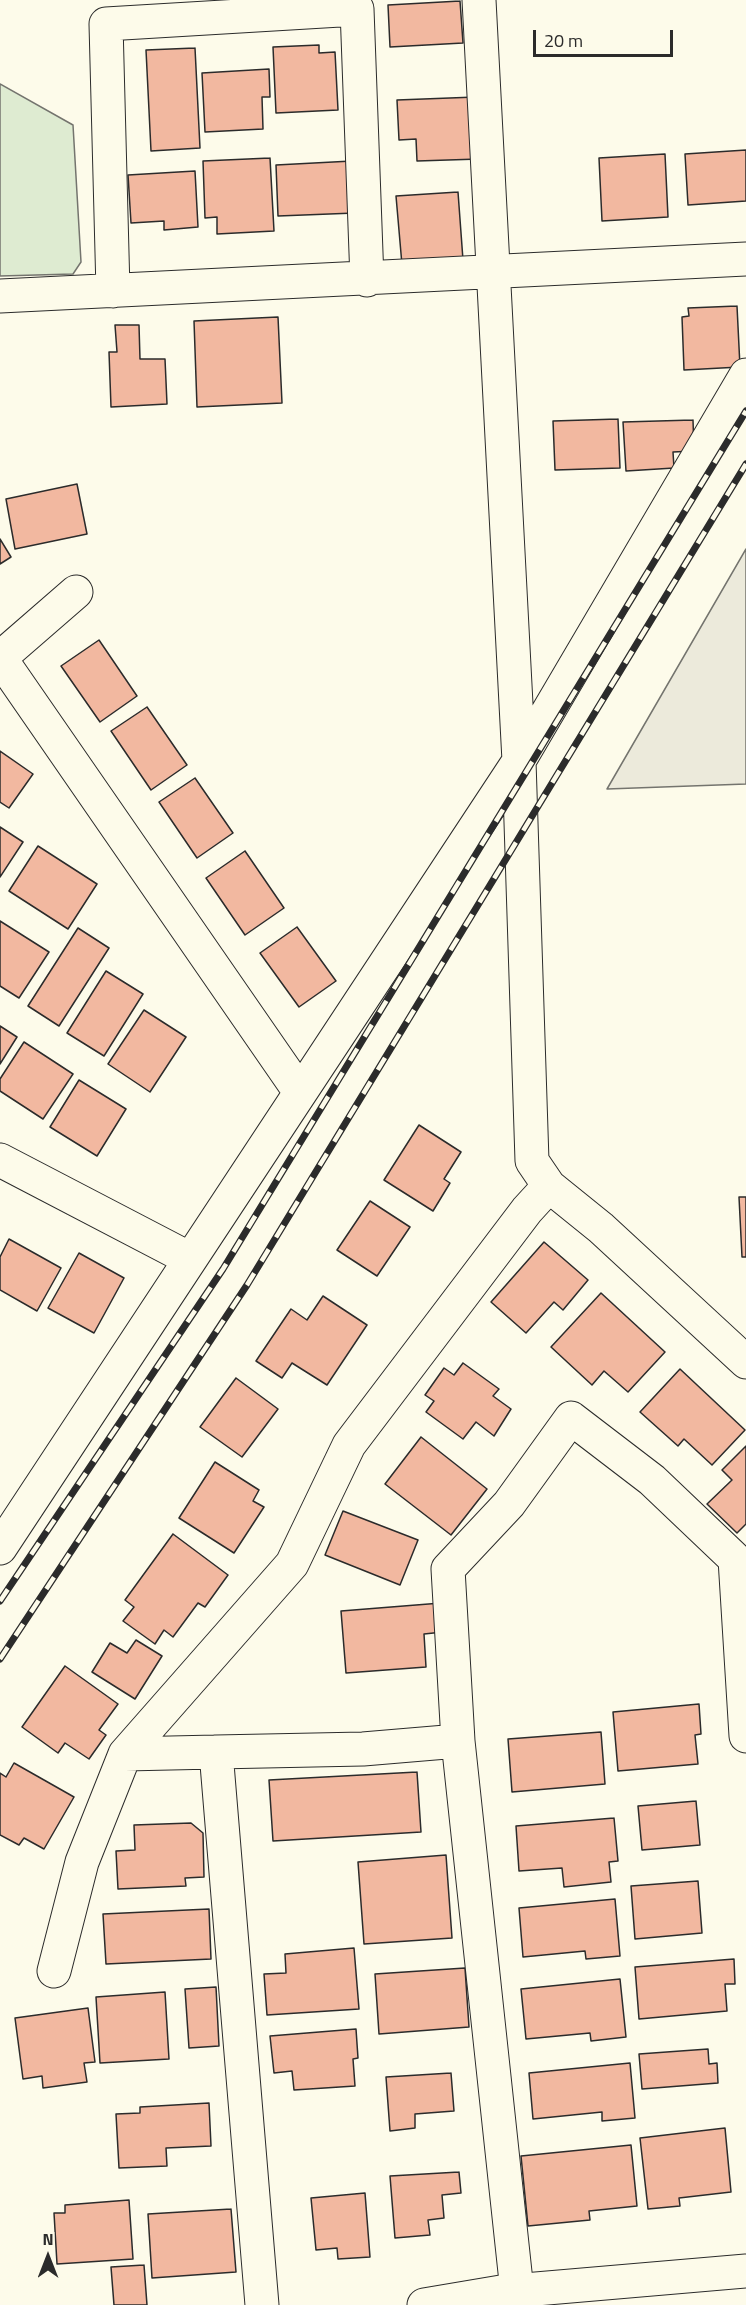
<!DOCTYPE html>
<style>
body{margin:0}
#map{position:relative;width:746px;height:2305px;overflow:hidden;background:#fdfbea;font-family:"Titillium Web",sans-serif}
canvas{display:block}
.north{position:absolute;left:18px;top:2227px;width:60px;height:60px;-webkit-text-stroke:4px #fdfbea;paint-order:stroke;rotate:0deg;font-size:16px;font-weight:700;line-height:24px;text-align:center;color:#2b2b2b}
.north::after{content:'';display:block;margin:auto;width:21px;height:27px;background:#2b2b2b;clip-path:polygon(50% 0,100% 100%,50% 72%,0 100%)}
.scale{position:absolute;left:533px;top:30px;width:140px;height:27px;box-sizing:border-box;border:3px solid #2b2b2b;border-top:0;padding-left:8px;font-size:18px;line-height:21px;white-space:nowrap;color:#2b2b2b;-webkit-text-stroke:4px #fdfbea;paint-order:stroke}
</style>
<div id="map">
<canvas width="746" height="2305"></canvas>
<div class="north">N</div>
<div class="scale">20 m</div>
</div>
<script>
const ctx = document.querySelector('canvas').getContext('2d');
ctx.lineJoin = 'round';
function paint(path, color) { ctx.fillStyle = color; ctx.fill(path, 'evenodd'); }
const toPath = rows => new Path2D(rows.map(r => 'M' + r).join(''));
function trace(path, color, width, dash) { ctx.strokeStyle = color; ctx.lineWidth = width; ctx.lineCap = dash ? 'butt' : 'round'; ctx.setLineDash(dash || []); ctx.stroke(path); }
const green = toPath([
 [0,84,73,125,81,262,73,274,0,276,0,84]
]);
paint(green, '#deebd1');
trace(green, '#74746e', 1.5);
const parking = toPath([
 [746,549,746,784,607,789,746,549]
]);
paint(parking, '#eceadb');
trace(parking, '#74746e', 1.5);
const building = toPath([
 [460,1,463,43,390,47,388,5,460,1],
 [319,45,319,53,335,52,338,110,276,113,273,47,319,45],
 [195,48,200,148,151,151,146,50,195,48],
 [269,69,270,97,262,97,263,129,205,132,202,73,269,69],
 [476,97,479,159,417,161,416,139,399,140,397,100,476,97],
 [746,150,746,201,688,205,685,154,746,150],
 [665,154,668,217,602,221,599,158,665,154],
 [270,158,274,231,217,234,217,217,205,218,203,161,270,158],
 [352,161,355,213,278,216,276,165,352,161],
 [195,171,198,227,164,230,164,221,131,223,128,175,195,171],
 [458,192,463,260,402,265,396,196,458,192],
 [737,306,740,367,684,370,682,317,689,316,688,308,737,306],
 [278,317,282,403,197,407,194,321,278,317],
 [115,325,139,325,140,359,165,359,167,404,111,407,109,352,117,352,115,325],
 [618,419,620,468,555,470,553,421,618,419],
 [693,420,694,451,673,452,674,468,626,471,623,422,693,420],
 [77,484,87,534,15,549,6,499,77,484],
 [0,539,11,557,0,564,0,539],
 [99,640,137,696,100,722,61,666,99,640],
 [147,707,187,765,151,790,111,731,147,707],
 [0,751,33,774,9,808,0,802,0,751],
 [195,778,233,833,197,858,159,802,195,778],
 [0,827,23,842,0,877,0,827],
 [38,846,97,884,68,929,9,891,38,846],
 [245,851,284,908,245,935,206,878,245,851],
 [0,921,49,952,19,998,0,986,0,921],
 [297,927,336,981,299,1007,260,953,297,927],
 [78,928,109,948,59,1026,28,1006,78,928],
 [106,971,143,994,104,1056,67,1033,106,971],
 [144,1010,186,1037,150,1092,108,1064,144,1010],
 [0,1026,17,1037,0,1064,0,1026],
 [24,1042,73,1074,43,1119,0,1091,0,1079,24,1042],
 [79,1080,126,1109,97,1156,50,1127,79,1080],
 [419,1125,461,1152,444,1179,450,1183,433,1211,384,1180,419,1125],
 [739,1197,746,1197,746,1257,742,1257,739,1197],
 [370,1201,410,1227,377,1276,337,1250,370,1201],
 [9,1239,61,1268,37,1311,0,1290,0,1257,9,1239],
 [544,1242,588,1280,563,1310,554,1302,526,1333,491,1302,544,1242],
 [79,1253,124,1278,94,1333,48,1308,79,1253],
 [601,1293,665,1352,628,1392,604,1371,592,1385,551,1347,601,1293],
 [323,1296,367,1325,327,1385,292,1363,282,1378,256,1361,291,1309,307,1320,323,1296],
 [463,1363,499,1389,493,1396,511,1409,494,1436,476,1422,463,1439,426,1412,434,1401,425,1395,444,1368,454,1375,463,1363],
 [680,1369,745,1430,712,1465,684,1439,678,1446,640,1412,680,1369],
 [236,1378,278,1409,242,1457,200,1427,236,1378],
 [421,1437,487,1489,451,1535,385,1484,421,1437],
 [746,1446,746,1524,737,1533,707,1504,732,1480,722,1470,746,1446],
 [215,1462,259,1490,253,1501,264,1507,234,1553,179,1518,215,1462],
 [343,1511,418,1540,400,1585,325,1555,343,1511],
 [173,1534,228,1575,205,1607,198,1603,173,1637,164,1630,155,1644,123,1621,134,1607,125,1600,173,1534],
 [441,1603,443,1632,424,1634,426,1667,346,1673,341,1611,441,1603],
 [136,1640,162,1656,135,1699,92,1672,110,1643,127,1653,136,1640],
 [65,1666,118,1704,99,1730,106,1735,89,1759,65,1743,58,1753,22,1727,65,1666],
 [699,1704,701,1734,695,1735,698,1764,618,1771,613,1712,699,1704],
 [601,1732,605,1784,512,1792,508,1739,601,1732],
 [14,1763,74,1797,44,1849,24,1838,19,1845,0,1835,0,1773,6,1777,14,1763],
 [417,1772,421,1832,273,1841,269,1780,417,1772],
 [696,1801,700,1845,642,1850,638,1806,696,1801],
 [614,1818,618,1861,609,1862,611,1882,564,1887,562,1868,519,1871,516,1826,614,1818],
 [191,1823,203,1833,204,1877,185,1878,186,1886,118,1889,116,1851,135,1850,134,1825,191,1823],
 [446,1855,452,1938,364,1944,358,1862,446,1855],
 [698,1881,702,1933,635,1939,631,1886,698,1881],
 [615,1899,620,1956,586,1959,585,1951,523,1957,519,1908,615,1899],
 [209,1909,211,1959,106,1964,103,1914,209,1909],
 [354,1948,359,2009,267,2015,264,1974,286,1973,285,1954,354,1948],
 [734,1959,735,1984,725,1984,727,2011,639,2019,635,1967,734,1959],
 [465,1968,469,2027,379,2034,375,1974,465,1968],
 [620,1979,626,2037,591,2041,590,2033,526,2039,521,1989,620,1979],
 [216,1987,219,2046,189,2048,185,1989,216,1987],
 [165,1992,169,2059,100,2063,96,1997,165,1992],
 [88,2008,95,2062,84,2063,87,2082,43,2088,42,2076,23,2079,15,2018,88,2008],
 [356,2029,358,2058,353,2059,355,2086,294,2090,292,2071,274,2073,270,2036,356,2029],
 [708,2049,709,2064,717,2063,718,2083,642,2089,639,2054,708,2049],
 [630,2063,635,2118,602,2121,602,2112,533,2119,529,2073,630,2063],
 [451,2073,454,2111,415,2114,415,2128,390,2131,386,2077,451,2073],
 [209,2103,211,2146,166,2148,167,2166,119,2168,116,2114,140,2113,140,2107,209,2103],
 [725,2128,731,2192,679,2198,680,2206,648,2209,640,2138,725,2128],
 [631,2145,637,2206,589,2211,590,2220,528,2226,521,2156,631,2145],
 [459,2172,461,2193,442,2195,444,2218,428,2220,430,2235,395,2238,390,2176,459,2172],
 [365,2193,370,2257,338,2259,337,2248,316,2250,311,2198,365,2193],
 [129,2200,133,2259,57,2264,54,2213,65,2213,65,2205,129,2200],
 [231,2209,236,2272,152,2278,148,2214,231,2209],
 [144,2265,147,2305,114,2305,111,2267,144,2265]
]);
paint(building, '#f2b8a0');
trace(building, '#2b2b2b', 1.5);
const minor = toPath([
 [113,291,106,24,357,9,367,280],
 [0,296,746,259],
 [0,658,300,1092],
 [0,658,76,592],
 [0,1160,190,1259],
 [549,1186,601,1228,746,1362],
 [0,1548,519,761,479,0],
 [216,1752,125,1754,292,1564,349,1445,527,1210,549,1186,532,1161,519,761,746,375],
 [54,1971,82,1862,125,1754],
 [517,2291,458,1741,448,1569,509,1504,571,1418,652,1480,735,1559,746,1736],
 [262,2305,216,1752,363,1749,458,1741]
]);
const tertiary = toPath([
 [424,2305,501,2292,746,2271]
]);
trace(minor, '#2b2b2b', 35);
trace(tertiary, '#2b2b2b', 35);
trace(minor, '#fdfbea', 33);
trace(tertiary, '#fdfbea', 33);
const rail = toPath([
 [0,1601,223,1269,746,411],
 [0,1659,247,1285,746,464]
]);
trace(rail, '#2b2b2b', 7);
trace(rail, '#fdfbea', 4.5, [14]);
</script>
